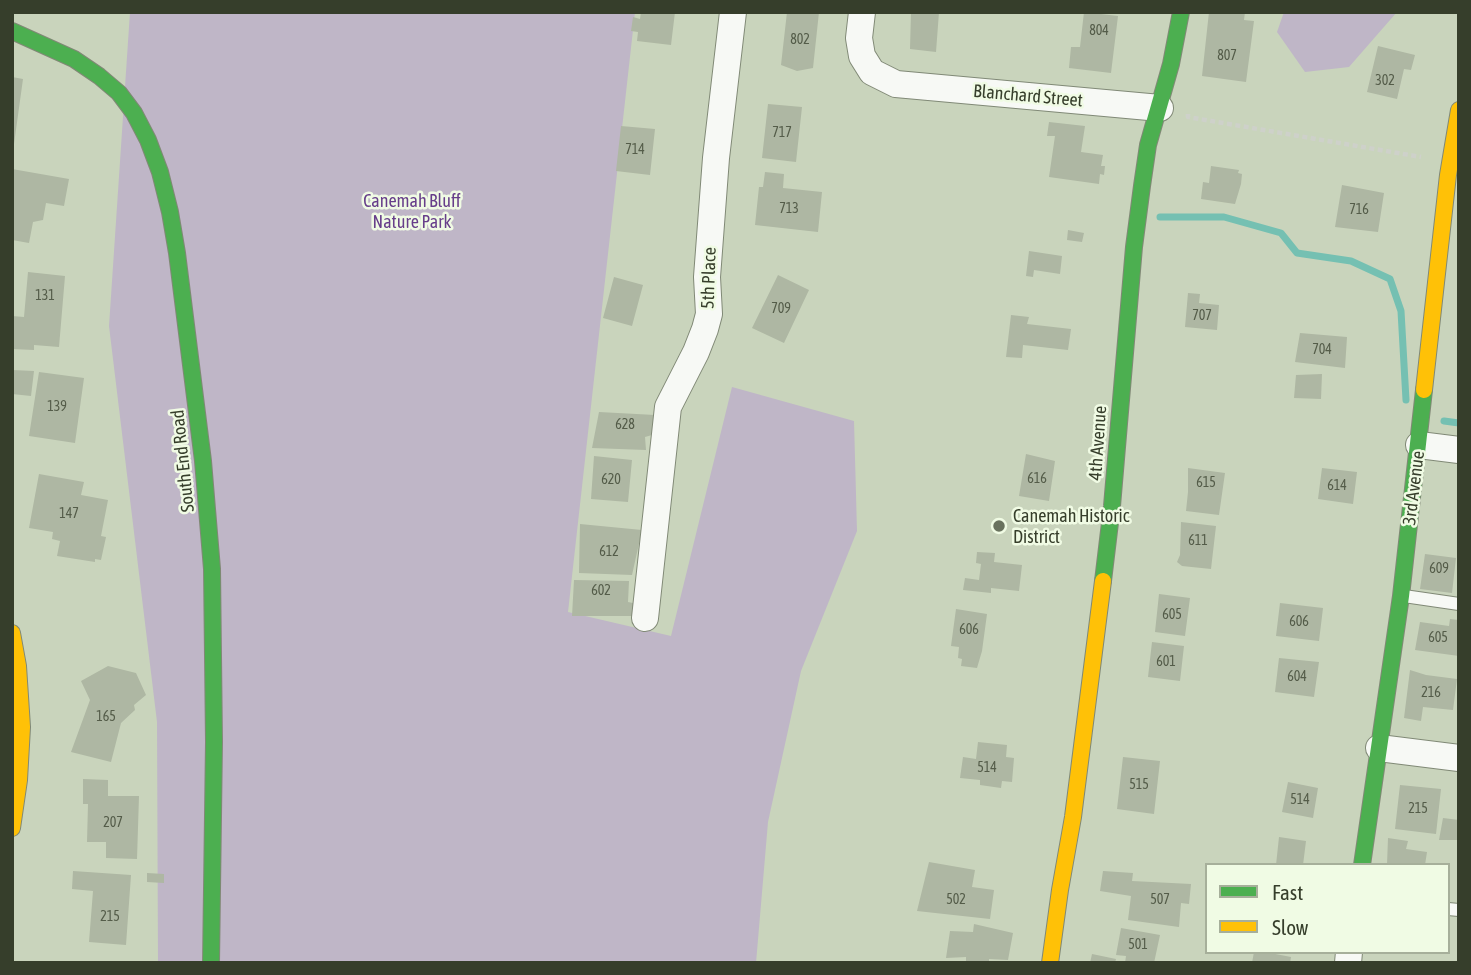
<!DOCTYPE html>
<style>
body{margin:0}
#map{position:relative;width:1471px;height:975px;overflow:hidden;background:#c9d4bc;font-family:"Asap Condensed",sans-serif}
canvas{display:block}
.frame{position:absolute;inset:0;border:14px solid #363e2b;pointer-events:none}
.legend{position:absolute;left:1205px;top:863px;width:245px;height:91px;box-sizing:border-box;background:#f0fbe4;border:2px solid #a6af9a;margin:0;padding:9px 12px;list-style:none;font-size:21px;color:#363e2b}
.legend li{display:flex;align-items:center;gap:14px;height:35px}
.legend b{width:35px;border:2px solid #a6af9a}
</style>
<div id="map">
<canvas width="1471" height="975"></canvas>
<div class="frame"></div>
<ul class="legend">
<li><b style="height:9px;background:#4caf50"></b>Fast</li>
<li><b style="height:9px;background:#ffc107"></b>Slow</li>
</ul>
</div>
<script>
const ctx = document.querySelector('canvas').getContext('2d');
ctx.lineJoin = 'round';
function paint(path, color) { ctx.fillStyle = color; ctx.fill(path, 'evenodd'); }
const toPath = rows => new Path2D(rows.map(r => 'M' + r).join(''));
function trace(path, color, width, dash) { ctx.strokeStyle = color; ctx.lineWidth = width; ctx.lineCap = dash ? 'butt' : 'round'; ctx.setLineDash(dash || []); ctx.stroke(path); }
function write(font, color, halo, rows, align = 'center') {
  ctx.font = font + ' "Asap Condensed",sans-serif'; ctx.lineWidth = 5; ctx.setLineDash([]); ctx.textBaseline = 'middle'; ctx.strokeStyle = halo; ctx.fillStyle = color; for (const [text, x, y, turn = 0] of rows) {
    ctx.save(); ctx.translate(x, y); ctx.rotate((+turn || 0) * Math.PI / 180); ctx.textAlign = isNaN(turn) ? turn : align; if (halo) ctx.strokeText(text, 0, 0); ctx.fillText(text, 0, 0); ctx.restore();
  }
}
paint(toPath([
 [130,12,635,12,568,612,671,636,732,387,854,421,857,531,801,671,768,822,756,963,158,963,157,722,109,326],
 [1284,12,1397,12,1349,67,1305,72,1277,32]
]), '#bfb6c7');
trace(toPath([
 [1160,217,1224,217,1281,233,1297,253,1351,261,1390,279,1401,311,1406,400],
 [1444,421,1459,423]
]), '#75c0b2', 7);
paint(toPath([
 [641,12,675,12,671,45,637,41,638,32,631,31,633,17,640,19],
 [787,12,819,12,813,68,797,71,781,65],
 [911,12,939,12,936,52,910,49],
 [1084,12,1118,16,1111,73,1069,68,1071,47,1080,47],
 [1209,12,1245,12,1244,20,1254,21,1246,82,1202,76],
 [1378,46,1415,55,1411,70,1404,69,1397,99,1367,92],
 [12,77,23,79,14,144,12,144],
 [768,104,802,107,796,162,762,158],
 [1049,122,1085,126,1081,152,1103,155,1101,166,1105,166,1104,175,1100,174,1099,184,1049,177,1055,136,1047,136],
 [621,126,655,129,650,175,616,171],
 [1211,166,1239,170,1238,173,1242,174,1241,184,1235,204,1201,199,1203,182,1209,183],
 [12,169,69,179,64,206,46,203,43,220,33,222,29,243,12,240],
 [765,172,784,174,783,188,822,192,818,232,755,225,759,187,763,187],
 [1342,185,1384,193,1378,232,1335,227],
 [1068,230,1084,233,1082,242,1067,240],
 [1029,251,1062,256,1060,274,1034,270,1033,277,1026,276],
 [28,272,65,276,59,347,34,345,34,350,12,349,12,316,24,317],
 [778,275,809,290,784,343,752,328],
 [614,277,643,285,632,326,603,318],
 [1188,293,1200,294,1199,303,1219,305,1217,330,1185,327],
 [1011,315,1029,317,1027,324,1071,329,1068,350,1023,345,1022,358,1006,357],
 [1300,333,1347,337,1345,368,1295,362],
 [12,370,34,371,31,396,12,394],
 [39,372,84,378,75,443,29,436],
 [1322,374,1321,399,1294,398,1296,375],
 [599,412,655,415,652,435,645,437,646,450,592,448],
 [1026,454,1055,461,1049,501,1019,496],
 [594,456,632,460,628,502,591,499],
 [1188,468,1225,473,1219,515,1186,511,1188,492],
 [1322,468,1357,472,1353,504,1318,499],
 [39,474,84,482,81,495,108,500,101,536,106,537,101,560,95,559,95,562,57,556,60,541,52,539,53,532,29,528],
 [1181,522,1216,526,1211,569,1182,566,1177,562,1180,555],
 [580,524,642,530,632,575,579,573],
 [977,552,995,553,994,562,1022,565,1019,591,991,588,991,593,963,590,965,578,979,580,981,564,976,563],
 [1425,554,1456,558,1452,593,1420,589],
 [574,580,629,581,628,602,638,604,636,616,572,616],
 [1159,594,1190,598,1185,636,1155,632],
 [1280,603,1323,608,1319,641,1276,636],
 [956,609,987,614,982,651,977,668,961,666,962,659,958,658,959,647,951,646],
 [1450,619,1459,620,1459,656,1415,650,1420,622,1449,626],
 [1152,642,1184,646,1180,681,1148,677],
 [1279,658,1319,662,1314,697,1275,692],
 [108,666,136,673,146,695,134,705,135,710,121,723,111,762,71,752,90,700,81,681],
 [1410,670,1426,675,1457,679,1453,710,1423,707,1421,721,1404,718],
 [978,742,1007,745,1006,757,1014,758,1012,782,1002,781,1001,788,980,785,980,780,960,778,963,757,976,759],
 [1123,757,1160,761,1154,814,1117,809],
 [83,779,108,780,108,796,139,796,137,859,106,858,106,842,87,842,88,804,83,804],
 [1288,782,1318,788,1313,818,1282,812],
 [1400,785,1441,789,1436,834,1395,829],
 [1443,818,1459,820,1459,840,1439,840],
 [1279,837,1306,841,1303,865,1276,865],
 [1388,838,1408,841,1406,849,1427,852,1425,865,1387,865],
 [929,862,975,870,972,887,994,890,990,919,917,911],
 [73,871,131,875,126,945,89,942,93,891,72,889],
 [1103,871,1133,873,1132,881,1191,884,1189,904,1181,903,1179,927,1128,920,1131,896,1100,891],
 [147,873,164,874,164,883,147,882],
 [974,924,1013,933,1008,960,989,959,989,963,966,963,966,957,946,958,950,931,973,932],
 [1121,928,1160,935,1154,963,1125,963,1126,956,1116,955],
 [1254,952,1265,952,1291,957,1290,963,1252,963],
 [1092,954,1116,959,1115,963,1090,963]
]), '#aeb7a3');
const lane = toPath([
 [1404,596,1459,604],
 [1448,909,1459,910]
]);
const street = toPath([
 [862,12,859,38,862,56,872,72,896,84,1160,108],
 [1419,445,1459,450],
 [645,618,668,407,696,352,705,329,709,314,707,277,716,158,733,12],
 [1379,748,1459,758],
 [1348,963,1349,952]
]);
const fast = toPath([
 [12,31,74,59,99,76,119,93,134,113,148,140,160,172,170,212,177,253,203,461,212,569,214,742,211,963],
 [1103,581,1112,506,1134,247,1142,186,1148,145,1171,64,1181,12],
 [1362,865,1401,596,1424,390]
]);
const slow = toPath([
 [1424,390,1448,175,1459,110],
 [12,633,18,666,22,727,19,780,12,828],
 [1050,963,1060,890,1073,817,1103,581]
]);
trace(lane, '#808976', 14);
trace(street, '#808976', 28);
trace(fast, '#808976', 18);
trace(slow, '#808976', 18);
trace(toPath([
 [1188,114,1188,117,1421,157]
]), '#ced1ca', 4.5, [5, 3.5]);
trace(lane, '#f7f9f5', 12);
trace(street, '#f7f9f5', 26);
trace(fast, '#4caf50', 16);
trace(slow, '#ffc107', 16);
for (const [x, y, r, color] of [
 [999,526,7,"#69725e"]
]) { const dot = new Path2D(); dot.arc(x, y, r, 0, 2 * Math.PI); ctx.fillStyle = color; ctx.fill(dot); trace(dot, '#f0fbe4', 2.5); }
write('14px', '#545c49', null, [
 ["804",1099,31],
 ["802",800,40],
 ["807",1227,56],
 ["302",1385,81],
 ["717",782,133],
 ["714",635,150],
 ["713",789,209],
 ["716",1359,210],
 ["131",45,296],
 ["709",781,309],
 ["707",1202,316],
 ["704",1322,350],
 ["139",57,407],
 ["628",625,425],
 ["616",1037,479],
 ["620",611,480],
 ["615",1206,483],
 ["614",1337,486],
 ["147",69,514],
 ["611",1198,541],
 ["612",609,552],
 ["609",1439,569],
 ["602",601,591],
 ["605",1172,615],
 ["606",1299,622],
 ["606",969,630],
 ["605",1438,638],
 ["601",1166,662],
 ["604",1297,677],
 ["216",1431,693],
 ["165",106,717],
 ["514",987,768],
 ["515",1139,785],
 ["514",1300,800],
 ["215",1418,809],
 ["207",113,823],
 ["502",956,900],
 ["507",1160,900],
 ["215",110,917],
 ["501",1138,945]
]);
write('18px', '#363e2b', '#f0fbe4', [
 ["Blanchard Street",1028,96,5],
 ["5th Place",709,278,-88],
 ["4th Avenue",1098,443,-86],
 ["South End Road",183,461,-96],
 ["3rd Avenue",1414,488,-83]
]);
write('18px', '#673e8a', '#f0fbe4', [
 ["Canemah Bluff",412,201],
 ["Nature Park",412,222]
]);
write('18px', '#363e2b', '#f0fbe4', [
 ["Canemah Historic",1013,516],
 ["District",1013,537]
], 'left');
</script>
